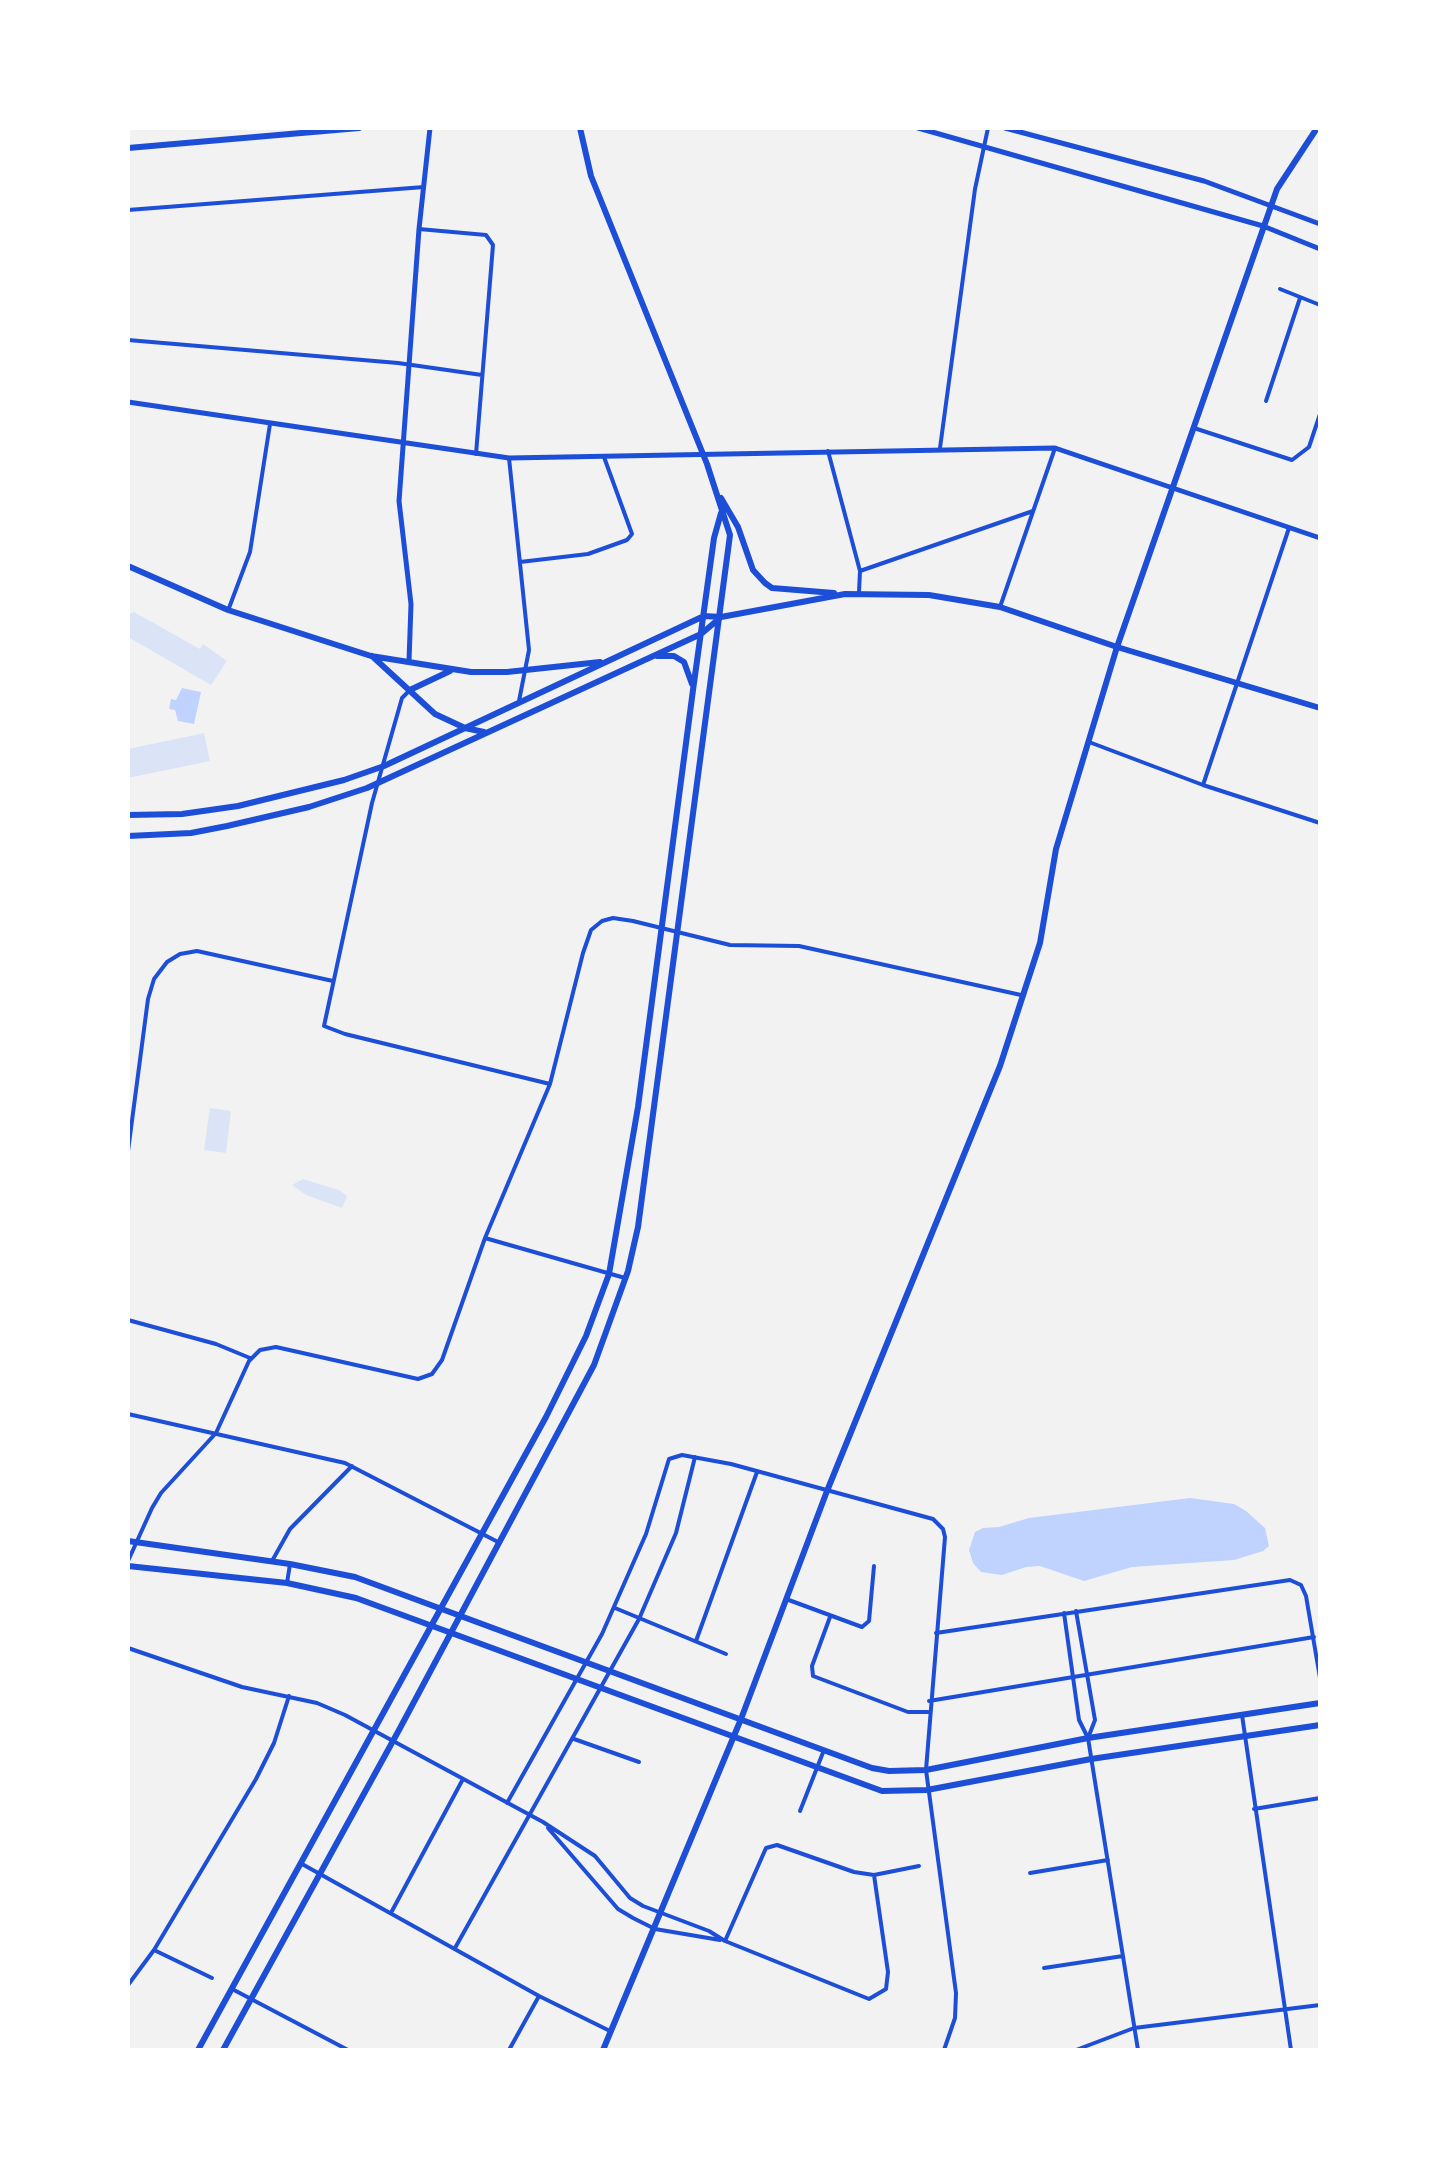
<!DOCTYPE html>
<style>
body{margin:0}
#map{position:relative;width:1448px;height:2178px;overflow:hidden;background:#f2f2f2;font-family:Jost,sans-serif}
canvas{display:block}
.frame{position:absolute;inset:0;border:130px solid #fff;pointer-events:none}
</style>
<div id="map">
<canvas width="1448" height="2178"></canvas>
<div class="frame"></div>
</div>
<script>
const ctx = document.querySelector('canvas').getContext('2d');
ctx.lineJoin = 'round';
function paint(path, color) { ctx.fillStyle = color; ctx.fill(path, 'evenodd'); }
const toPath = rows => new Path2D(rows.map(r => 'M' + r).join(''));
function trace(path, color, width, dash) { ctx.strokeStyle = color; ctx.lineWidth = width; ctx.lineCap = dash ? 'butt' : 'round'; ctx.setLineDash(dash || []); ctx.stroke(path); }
paint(toPath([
 [134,612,200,649,203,644,227,661,211,685,128,637,128,614],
 [204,733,210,761,128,778,128,749],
 [210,1108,231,1111,226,1153,204,1150],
 [303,1179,339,1190,347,1196,342,1208,306,1195,292,1185]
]), '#dbe4f7');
paint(toPath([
 [182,688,201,692,194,724,178,721,175,710,169,709,171,699,176,700],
 [1190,1498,1234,1504,1246,1511,1265,1528,1269,1546,1263,1551,1234,1560,1132,1567,1084,1581,1040,1566,1026,1567,1002,1575,981,1572,973,1563,969,1550,975,1532,983,1528,999,1527,1029,1518]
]), '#bfd3fe');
trace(toPath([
 [128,210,424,187],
 [419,229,486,235,493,245,476,454],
 [1280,289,1320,305],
 [128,340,398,363,482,375],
 [1266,401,1300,298],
 [1194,428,1292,460,1309,447,1320,414],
 [940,448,975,189,988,128],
 [828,451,860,571,859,592],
 [509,458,529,650,519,701],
 [520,562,588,554,627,540,632,534,604,457],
 [860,571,1033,511],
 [1000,607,1055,448],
 [229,608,250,552,270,424],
 [409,691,402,698,372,803,324,1026,345,1034,550,1084],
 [1089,742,1203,785,1320,823],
 [1203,785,1289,528],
 [128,1151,148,999,154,979,167,962,180,954,197,951,333,981],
 [485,1238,625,1278],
 [128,1320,216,1344,250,1358],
 [128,1414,345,1463,498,1542],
 [128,1561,152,1508,161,1493,216,1433,249,1361,260,1350,276,1347,418,1379,432,1374,442,1360,485,1238,550,1084,583,953,591,930,602,921,613,918,633,921,730,945,799,946,1021,995],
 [272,1561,290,1529,352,1466],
 [287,1583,290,1564],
 [786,1599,862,1627,869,1621,874,1566],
 [615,1608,726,1654],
 [1076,1611,1095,1720,1088,1738],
 [1064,1613,1079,1720,1088,1738,1138,2050],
 [830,1617,812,1666,813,1676,908,1712,928,1712],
 [936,1633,1290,1580,1301,1585,1306,1596,1320,1678],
 [696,1641,757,1472],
 [128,1648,242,1687,317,1703,345,1715,543,1822,595,1856,630,1898,643,1906,709,1931,725,1941,869,1999,886,1989,888,1972,874,1875],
 [929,1701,1314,1637],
 [1242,1715,1291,2050],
 [574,1739,639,1762],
 [507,1803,602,1634,646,1534,669,1459,682,1455,731,1464,933,1519,943,1529,945,1537,926,1770,956,1993,955,2018,944,2050],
 [1254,1809,1320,1798],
 [800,1811,824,1750],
 [548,1828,618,1909,633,1918,655,1929,720,1940],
 [302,1864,539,1996,610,2031],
 [1030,1873,1108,1860],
 [392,1911,463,1779],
 [725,1941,766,1848,777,1845,854,1872,874,1875,919,1866],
 [455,1948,639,1619,676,1533,695,1457],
 [154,1950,212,1978],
 [1044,1968,1123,1956],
 [128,1985,154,1950,256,1779,274,1743,289,1696],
 [234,1990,348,2050],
 [509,2050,539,1996],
 [1076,2050,1134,2028,1320,2005]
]), '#1d4ed8', 4);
trace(toPath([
 [918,128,1263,226,1320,249],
 [1005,128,1204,181,1320,224],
 [128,402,509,458,1055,448,1320,538],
 [409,661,411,604,399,501,419,229,430,128]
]), '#1d4ed8', 5);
trace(toPath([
 [128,148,359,128],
 [128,566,228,610,371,656,471,672,507,672,600,662],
 [372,656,435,714,465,728,484,732],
 [412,689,450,671],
 [128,1541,290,1564,355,1577,872,1768,889,1771,926,1770,1088,1738,1320,1703],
 [128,1566,287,1583,356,1598,882,1791,927,1790,1091,1759,1320,1725],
 [603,2050,741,1719,827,1491,1000,1066,1040,943,1056,849,1117,647,1277,189,1317,128]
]), '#1d4ed8', 6);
trace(toPath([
 [721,498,738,527,753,570,765,583,772,588,834,593],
 [657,656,674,656,684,662,692,684],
 [128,815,182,814,238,806,344,780,384,766,704,616,721,617,845,594,929,595,1000,607,1117,647,1320,708],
 [128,836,191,833,227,826,309,807,367,788,701,634,720,618],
 [198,2050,546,1417,586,1336,609,1274,638,1107,693,690,714,538,721,513],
 [223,2050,399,1730,594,1365,628,1271,638,1227,730,535,707,464,591,176,580,128]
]), '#1d4ed8', 6);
</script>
